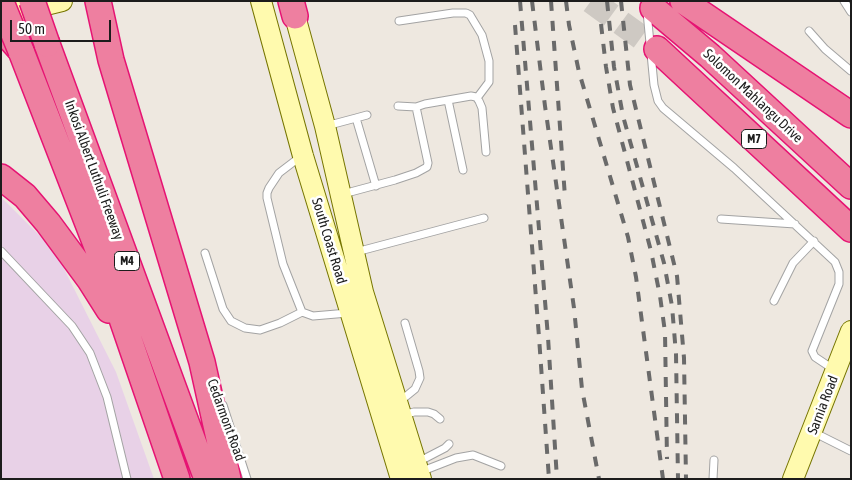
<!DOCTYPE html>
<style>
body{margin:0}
#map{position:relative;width:852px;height:480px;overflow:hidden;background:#eee8e0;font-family:"Asap Condensed",sans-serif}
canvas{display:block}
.frame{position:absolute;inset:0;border:2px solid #1c1c1c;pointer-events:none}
.scale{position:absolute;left:10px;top:20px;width:101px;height:22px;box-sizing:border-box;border:2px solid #1c1c1c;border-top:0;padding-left:6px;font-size:15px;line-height:18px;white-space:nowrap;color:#1c1c1c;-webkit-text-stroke:4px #fff;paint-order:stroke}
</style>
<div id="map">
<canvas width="852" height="480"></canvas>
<div class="frame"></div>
<div class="scale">50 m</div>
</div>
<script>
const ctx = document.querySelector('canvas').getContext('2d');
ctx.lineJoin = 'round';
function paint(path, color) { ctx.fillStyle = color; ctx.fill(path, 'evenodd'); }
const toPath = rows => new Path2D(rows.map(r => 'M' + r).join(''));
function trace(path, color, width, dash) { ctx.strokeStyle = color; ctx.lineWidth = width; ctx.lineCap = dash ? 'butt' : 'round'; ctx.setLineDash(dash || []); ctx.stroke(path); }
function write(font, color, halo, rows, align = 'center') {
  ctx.font = font + ' "Asap Condensed",sans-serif'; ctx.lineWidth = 5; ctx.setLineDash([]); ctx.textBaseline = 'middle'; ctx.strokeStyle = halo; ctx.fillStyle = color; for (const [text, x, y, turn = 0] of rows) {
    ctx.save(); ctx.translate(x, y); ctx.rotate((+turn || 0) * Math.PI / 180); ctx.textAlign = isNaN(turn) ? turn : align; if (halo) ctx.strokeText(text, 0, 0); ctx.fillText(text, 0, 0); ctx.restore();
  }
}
paint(toPath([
 [1,197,55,251,116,372,154,479,1,479]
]), '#e8d1e7');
trace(toPath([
 [591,1,657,49]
]), '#cec9c3', 25, [25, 12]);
const lane = toPath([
 [844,1,851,12],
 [647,12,654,85,658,101,663,108,734,168,835,262,839,272,839,284,812,351,815,357,833,369],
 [399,21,453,13,466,13,470,15,482,35,489,61,489,82,477,98],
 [809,31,825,49,851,71],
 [448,100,471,96,476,97,479,101,482,108,486,152],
 [398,106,416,107],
 [356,118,367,115],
 [326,126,356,118,376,186],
 [300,157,279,173,269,188,267,193,267,198,283,264,302,312,313,316,348,313],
 [343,194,395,180,416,173,427,167,428,163,416,107,425,104,448,100,463,170],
 [721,219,795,224],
 [1,251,72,326,90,353,107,397,127,479],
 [356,252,484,218],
 [205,253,223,309,231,321,245,328,260,330,280,323,302,312],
 [774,301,793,263,814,241],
 [399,402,415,389,420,378,419,371,405,323],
 [223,405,247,479],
 [403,415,414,412,428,412,434,414,440,419],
 [813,432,851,451],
 [418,462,445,448,449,444],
 [420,472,456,458,473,455,501,466],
 [713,479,714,460]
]);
const secondary = toPath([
 [261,1,303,156,401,479],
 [290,4,295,16,325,126,363,292,421,479],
 [1,16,62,1],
 [793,479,851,331]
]);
const highway = toPath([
 [98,1,111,60,202,362,228,479],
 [291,1,295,16],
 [683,1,851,115],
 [653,8,710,56,851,186],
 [6,34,21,51,99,252,177,479],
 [47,44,207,479],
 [657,49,851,229],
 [1,177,25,196,48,223,90,280,109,310]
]);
trace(lane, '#a3a3a3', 9);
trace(secondary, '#767500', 22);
trace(highway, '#e61373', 28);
trace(lane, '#fff', 7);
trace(secondary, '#fffaae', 20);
trace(highway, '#ee7fa0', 25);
trace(toPath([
 [520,1,548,337,557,479],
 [532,1,545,106,574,308,582,389,599,479],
 [551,1,565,197],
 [566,1,569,25,579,72,628,237,636,277,663,479],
 [607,1,614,67,623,116,664,263,672,306,676,354,678,479],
 [621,1,630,85,677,276,684,358,686,479],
 [601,24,606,67,613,108,651,251,660,296,665,332,667,459],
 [515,25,539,337,549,479]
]), '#6a6a6a', 4, [10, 10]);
const highwayBridge = toPath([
 [32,1,47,44],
 [1,2,21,51]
]);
trace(highwayBridge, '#e61373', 28, []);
trace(highwayBridge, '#ee7fa0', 25);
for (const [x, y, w] of [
 [754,139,25],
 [127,261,25]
]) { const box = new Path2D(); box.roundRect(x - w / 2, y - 9.5, w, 19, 4); ctx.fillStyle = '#fff'; ctx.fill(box); trace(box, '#1c1c1c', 1); }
write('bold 12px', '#1c1c1c', null, [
 ["M7",754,139],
 ["M4",127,261]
]);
write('14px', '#1c1c1c', '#fff', [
 ["Solomon Mahlangu Drive",753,96,43],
 ["Inkosi Albert Luthuli Freeway",94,170,70],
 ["South Coast Road",329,241,73],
 ["Sarnia Road",823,405,-69],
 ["Cedarmont Road",226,420,70]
]);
</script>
